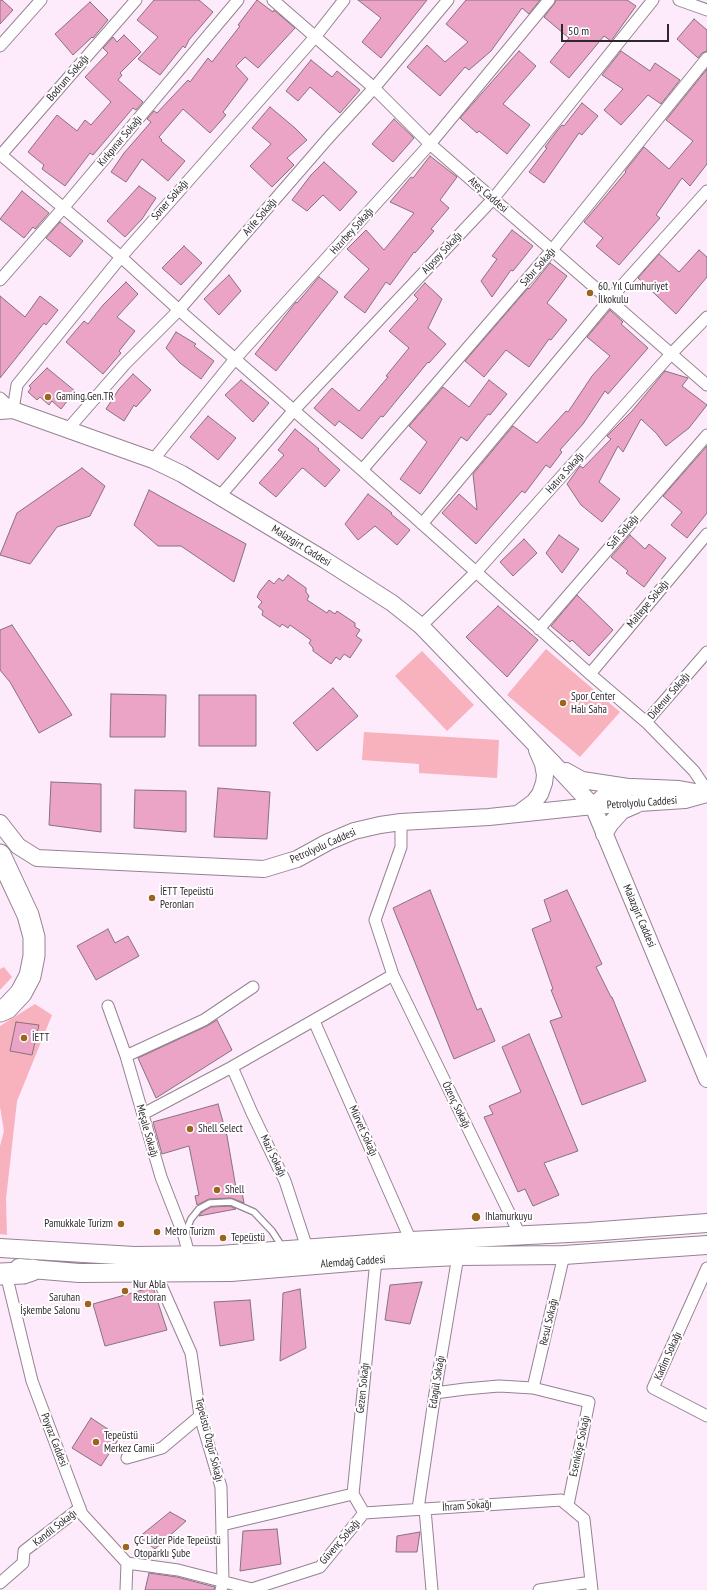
<!DOCTYPE html>
<meta charset="utf-8">
<style>
body{margin:0}
#map{position:relative;width:707px;height:1590px;overflow:hidden;background:#fdeafb;font-family:"PT Sans Narrow",sans-serif}
canvas{display:block}
.scale{position:absolute;left:561px;top:24px;width:108px;height:18px;box-sizing:border-box;border:2px solid #2e272e;border-top:0;padding-left:5px;font-size:12px;line-height:14px;white-space:nowrap;color:#2e272e;-webkit-text-stroke:3px #fff;paint-order:stroke}
</style>
<div id="map">
<canvas width="707" height="1590"></canvas>
<div class="scale">50 m</div>
</div>
<script>
const ctx = document.querySelector('canvas').getContext('2d');
ctx.lineJoin = 'round';
function paint(path, color) { ctx.fillStyle = color; ctx.fill(path, 'evenodd'); }
const toPath = rows => new Path2D(rows.map(r => 'M' + r).join(''));
function trace(path, color, width, dash) { ctx.strokeStyle = color; ctx.lineWidth = width; ctx.lineCap = dash ? 'butt' : 'round'; ctx.setLineDash(dash || []); ctx.stroke(path); }
function write(font, color, halo, rows, align = 'center') {
  ctx.font = font + ' "PT Sans Narrow",sans-serif'; ctx.lineWidth = 4; ctx.setLineDash([]); ctx.textBaseline = 'middle'; ctx.strokeStyle = halo; ctx.fillStyle = color; for (const [text, x, y, turn = 0] of rows) {
    ctx.save(); ctx.translate(x, y); ctx.rotate((+turn || 0) * Math.PI / 180); ctx.textAlign = isNaN(turn) ? turn : align; if (halo) ctx.strokeText(text, 0, 0); ctx.fillText(text, 0, 0); ctx.restore();
  }
}
paint(toPath([
 [546,649,620,712,580,757,507,695],
 [422,651,474,705,447,731,395,676],
 [364,732,499,740,497,778,419,773,419,764,362,760],
 [4,967,12,977,0,990,0,969],
 [35,1004,52,1015,17,1101,6,1199,7,1235,0,1234,0,1146,4,1131,0,1107,0,1026]
]), '#f7b2bd');
const building = toPath([
 [0,0,2,0,13,10,0,24,0,0],
 [154,0,199,0,213,12,189,40,185,48,183,46,160,75,138,59,158,37,137,20,154,0],
 [257,0,273,12,274,10,295,28,258,68,245,57,236,66,248,79,223,112,226,115,210,133,183,109,159,137,162,140,161,141,185,161,168,181,142,159,126,182,111,172,124,153,151,122,147,119,154,111,157,113,188,80,190,82,208,58,212,62,240,26,238,25,257,0],
 [358,0,427,0,381,58,362,42,381,18,358,0],
 [466,0,540,0,529,14,522,8,491,51,469,70,465,67,440,96,407,67,427,45,445,62,468,42,446,24,466,0],
 [556,0,627,0,636,6,611,41,604,36,569,78,550,62,569,38,544,17,554,4,556,0],
 [90,2,108,20,93,38,92,37,73,55,55,34,90,2],
 [694,19,707,30,707,51,702,53,698,58,677,39,694,19],
 [124,35,141,52,120,73,122,75,118,80,143,102,136,110,133,108,93,155,90,153,65,186,42,169,44,165,28,152,57,115,77,131,85,120,91,125,111,102,85,77,108,53,103,48,113,37,117,42,124,35],
 [519,51,536,66,503,104,530,125,507,154,479,131,477,133,460,118,519,51],
 [621,51,650,71,655,63,680,80,661,104,648,95,621,125,604,110,623,89,602,75,621,51],
 [311,60,332,77,337,71,360,90,340,113,310,87,298,101,286,91,311,60],
 [707,69,707,164,690,186,682,178,656,215,660,218,619,265,596,246,603,238,584,222,626,172,625,171,644,147,669,169,693,141,666,120,707,69],
 [582,103,598,116,582,135,579,133,544,183,529,172,547,148,545,147,557,131,562,125,564,126,582,103],
 [270,107,295,128,307,140,287,158,294,165,272,187,250,166,271,144,252,128,270,107],
 [394,119,414,138,393,162,372,144,394,119],
 [430,156,457,177,440,200,449,208,431,229,434,231,415,253,414,252,390,285,386,282,365,313,344,297,369,269,347,249,366,230,384,250,414,213,390,202,411,177,413,178,430,156],
 [324,162,357,192,340,211,323,195,307,211,292,200,311,175,324,162],
 [139,186,156,198,142,219,125,237,107,221,139,186],
 [22,191,49,213,35,229,33,227,24,238,0,219,22,191],
 [60,222,83,241,70,257,46,238,60,222],
 [512,230,533,246,513,271,511,270,492,297,481,281,497,259,492,256,512,230],
 [184,246,202,263,181,285,162,268,184,246],
 [699,250,707,257,707,277,676,314,638,278,659,254,679,272,699,250],
 [550,263,567,276,547,303,567,320,551,340,549,339,529,367,506,350,484,377,465,361,528,288,529,289,550,263],
 [229,275,241,291,219,315,204,299,229,275],
 [319,277,338,292,276,371,255,354,296,302,297,303,319,277],
 [126,282,138,294,117,317,135,331,119,351,121,353,103,374,66,342,84,321,88,324,103,305,126,282],
 [425,283,442,299,428,328,446,344,429,363,428,362,383,417,381,416,362,439,339,421,335,426,314,408,332,388,359,411,388,377,386,376,409,348,389,331,418,299,414,295,425,283],
 [0,296,25,317,40,296,58,310,46,325,44,323,0,378,0,296],
 [610,310,623,322,621,324,648,348,608,394,605,391,583,424,560,450,562,452,550,468,546,465,525,493,522,491,476,544,442,513,459,494,477,510,473,474,513,426,537,443,566,411,568,412,592,376,610,356,587,337,610,310],
 [176,332,196,344,194,346,214,361,201,379,180,363,166,348,176,332],
 [47,368,75,391,61,409,52,401,49,405,40,397,37,400,28,392,31,388,29,386,47,368],
 [665,371,688,378,682,386,707,405,689,428,666,446,656,433,641,419,623,452,618,446,599,482,620,499,602,522,581,505,567,484,580,466,583,468,611,439,607,436,632,411,665,371],
 [133,374,151,390,136,407,134,405,124,421,106,409,119,389,133,374],
 [241,380,269,403,253,422,225,395,241,380],
 [489,380,507,394,490,415,488,414,467,441,461,437,420,494,400,479,427,442,409,426,443,387,469,407,489,380],
 [208,416,236,438,218,460,190,437,208,416],
 [295,429,319,449,318,450,340,470,325,487,303,468,301,469,276,497,259,483,284,455,278,450,295,429],
 [707,446,707,513,687,538,671,525,682,512,663,496,707,446],
 [82,468,105,486,90,516,57,527,30,564,0,555,17,513,82,468],
 [149,490,246,544,234,582,181,546,158,546,134,525,149,490],
 [368,494,392,513,391,514,410,530,397,545,375,526,358,540,345,524,368,494],
 [559,535,579,549,562,573,546,553,559,535],
 [630,535,645,549,649,544,666,558,644,587,626,573,628,571,611,557,630,535],
 [524,539,537,553,513,576,500,562,524,539],
 [288,575,306,588,306,592,309,596,307,600,327,613,329,610,335,614,337,611,355,623,355,627,360,630,356,636,362,640,350,658,344,654,340,660,336,657,331,664,313,651,313,648,309,643,311,640,290,625,288,628,282,624,280,627,262,615,263,611,258,607,262,602,257,597,260,591,269,580,274,584,279,578,283,581,288,575],
 [577,595,613,630,589,656,572,640,570,642,551,626,577,595],
 [498,606,538,640,507,677,466,637,498,606],
 [12,625,72,715,39,733,10,682,0,670,0,630,12,625],
 [333,688,358,716,317,751,293,723,333,688],
 [111,694,166,695,165,737,110,737,111,694],
 [199,695,256,695,256,746,199,746,199,695],
 [51,782,101,784,101,832,49,825,51,782],
 [218,788,270,792,267,839,214,837,218,788],
 [135,790,186,791,186,832,134,828,135,790],
 [430,890,477,1010,481,1008,495,1041,454,1059,393,908,430,890],
 [567,890,602,964,596,967,611,997,612,997,646,1081,582,1105,550,1021,562,1017,551,990,553,989,532,929,551,921,544,900,567,890],
 [108,929,115,943,128,936,139,956,96,980,77,946,108,929],
 [217,1020,232,1050,156,1098,138,1058,207,1026,217,1020],
 [16,1022,39,1025,32,1055,10,1051,16,1022],
 [529,1034,578,1151,544,1163,559,1195,533,1206,525,1189,518,1192,484,1117,493,1114,489,1106,521,1092,502,1047,529,1034],
 [218,1104,227,1136,236,1188,241,1187,244,1203,231,1198,209,1199,197,1205,195,1196,199,1195,189,1146,162,1154,153,1122,218,1104],
 [230,1206,236,1209,199,1216,202,1212,211,1207,230,1206],
 [422,1282,410,1324,385,1320,390,1285,422,1282],
 [153,1287,167,1330,105,1346,93,1304,153,1287],
 [300,1289,306,1348,280,1361,283,1293,300,1289],
 [250,1300,254,1340,220,1346,214,1302,250,1300],
 [91,1418,120,1437,101,1466,72,1448,91,1418],
 [170,1512,186,1521,155,1549,139,1537,170,1512],
 [277,1529,281,1564,240,1571,243,1531,277,1529],
 [420,1532,417,1552,396,1552,397,1536,420,1532],
 [149,1573,177,1577,215,1587,214,1590,145,1590,149,1573]
]);
paint(building, '#eba3c6');
trace(building, '#87727c', 1);
const lane = toPath([
 [184,1236,191,1219,199,1209,210,1203,231,1202,254,1212,272,1231,283,1248]
]);
const street = toPath([
 [273,0,374,88,430,144,707,385],
 [679,0,707,10],
 [0,46,41,0],
 [0,154,121,257,179,310,362,470,590,674,646,722,694,771,702,783,706,794],
 [0,156,136,0],
 [0,280,64,207,238,0],
 [0,398,13,410],
 [13,410,17,385,121,257,315,37,344,0],
 [68,429,125,364,179,310,330,136,374,88,448,0],
 [153,460,235,359,430,144,549,0],
 [362,470,552,250,707,58],
 [220,496,294,410,493,199,653,0],
 [422,524,609,300,707,191],
 [421,626,476,572,671,354,707,317],
 [539,629,707,435],
 [590,674,707,534],
 [646,722,707,652],
 [393,975,375,920,401,847,401,822],
 [108,1006,126,1056,161,1177,184,1236,189,1255],
 [314,1021,411,1241],
 [126,1056,204,1020,253,987],
 [232,1067,252,1113,285,1181,307,1248],
 [143,1114,232,1067,393,975,520,1235],
 [707,1268,653,1388,707,1416],
 [6,1274,32,1381,82,1514,127,1563,126,1590],
 [156,1274,191,1353,200,1416,221,1487,223,1582,221,1590],
 [533,1388,564,1255],
 [435,1393,465,1389,499,1386,533,1388,589,1402,568,1505],
 [127,1458,162,1448,200,1416],
 [418,1509,435,1393,458,1256],
 [425,1509,432,1590],
 [364,1513,561,1500,584,1519,592,1590],
 [364,1513,353,1494,376,1260],
 [222,1525,353,1494],
 [127,1563,178,1570,252,1589,320,1567,364,1513],
 [0,1583,23,1563,24,1551,80,1508],
 [539,1590,591,1582]
]);
const secondary = toPath([
 [0,411,13,410,153,460,182,474,325,560,392,603,421,626,554,764,593,806,707,1079],
 [566,771,582,780,628,787],
 [593,806,603,797,615,791,632,787,679,789,701,793],
 [518,814,534,802,540,794,544,783,545,775,543,764,537,750],
 [0,823,18,846,37,858,264,869,297,859,328,842,354,831,380,825,401,822,489,817,593,806,685,800,707,794],
 [604,834,611,823,622,811,636,805]
]);
const primary = toPath([
 [0,1248,134,1256,220,1255,411,1241,588,1232,707,1223],
 [19,1268,79,1273,231,1272,376,1260,458,1256,564,1255,707,1245]
]);
const highway = toPath([
 [0,855,28,915,34,937,34,956,30,976,21,993,7,1008,0,1011],
 [0,1274,23,1273,32,1270]
]);
trace(lane, '#958393', 8);
trace(street, '#958393', 13);
trace(secondary, '#958393', 18);
trace(primary, '#958393', 20);
trace(highway, '#958393', 23);
trace(lane, '#fff', 5.5);
trace(street, '#fff', 11);
trace(secondary, '#fff', 16);
trace(primary, '#fff', 18);
trace(highway, '#fff', 21);
for (const [x, y, r, color] of [
 [590,293,4,"#9b651f"],
 [48,397,4,"#9b651f"],
 [563,703,4,"#9b651f"],
 [152,898,4,"#9b651f"],
 [24,1038,4,"#9b651f"],
 [190,1129,4,"#9b651f"],
 [217,1190,4,"#9b651f"],
 [476,1217,5,"#9b651f"],
 [121,1224,4,"#9b651f"],
 [157,1232,4,"#9b651f"],
 [223,1238,4,"#9b651f"],
 [125,1291,4,"#9b651f"],
 [88,1304,4,"#9b651f"],
 [96,1442,4,"#9b651f"],
 [126,1547,4,"#9b651f"]
]) { const dot = new Path2D(); dot.arc(x, y, r, 0, 2 * Math.PI); ctx.fillStyle = color; ctx.fill(dot); trace(dot, '#fff', 1.5); }
write('11px', '#2e272e', '#fff', [
 ["Bodrum Sokağı",68,78,-49],
 ["Kırkpınar Sokağı",120,141,-50],
 ["Ateş Caddesi",488,195,41],
 ["Soner Sokağı",170,200,-49],
 ["Arife Sokağı",260,217,-49],
 ["Hızırbey Sokağı",352,231,-48],
 ["Alpsoy Sokağı",442,253,-47],
 ["Sabır Sokağı",538,267,-49],
 ["Hatıra Sokağı",565,473,-48],
 ["Safi Sokağı",623,532,-49],
 ["Malazgirt Caddesi",301,546,32],
 ["Maltepe Sokağı",648,604,-50],
 ["Didenur Sokağı",669,696,-49],
 ["Petrolyolu Caddesi",642,803,-4],
 ["Petrolyolu Caddesi",323,846,-24],
 ["Malazgirt Caddesi",639,916,67],
 ["Özenç Sokağı",456,1105,64],
 ["Meşale Sokağı",147,1131,74],
 ["Mürvet Sokağı",363,1131,66],
 ["Mazi Sokağı",273,1156,64],
 ["Alemdağ Caddesi",353,1262,-4],
 ["Resul Sokağı",549,1322,-77],
 ["Kadim Sokağı",668,1356,-66],
 ["Edagül Sokağı",437,1382,-81],
 ["Gezen Sokağı",363,1388,-84],
 ["Poyraz Caddesi",54,1440,69],
 ["Tepeüstü Özgür Sokağı",209,1440,76],
 ["Esenköşe Sokağı",580,1446,-78],
 ["İhram Sokağı",467,1506,-4],
 ["Kandil Sokağı",55,1528,-38],
 ["Güvenç Sokağı",340,1542,-49]
]);
write('11px', '#2e272e', '#fff', [
 ["60. Yıl Cumhuriyet",598,287],
 ["İlkokulu",598,300],
 ["Gaming.Gen.TR",56,397],
 ["Spor Center",571,697],
 ["Halı Saha",571,710],
 ["İETT Tepeüstü",160,892],
 ["Peronları",160,905],
 ["İETT",32,1038],
 ["Shell Select",198,1129],
 ["Shell",225,1190],
 ["Ihlamurkuyu",485,1217],
 ["Pamukkale Turizm",113,1224,"right"],
 ["Metro Turizm",165,1232],
 ["Tepeüstü",231,1238],
 ["Nur Abla",133,1285],
 ["Restoran",133,1298],
 ["Saruhan",80,1298,"right"],
 ["İşkembe Salonu",80,1311,"right"],
 ["Tepeüstü",104,1436],
 ["Merkez Camii",104,1449],
 ["ÇC Lider Pide Tepeüstü",134,1541],
 ["Otoparklı Şube",134,1554]
], 'left');
</script>
